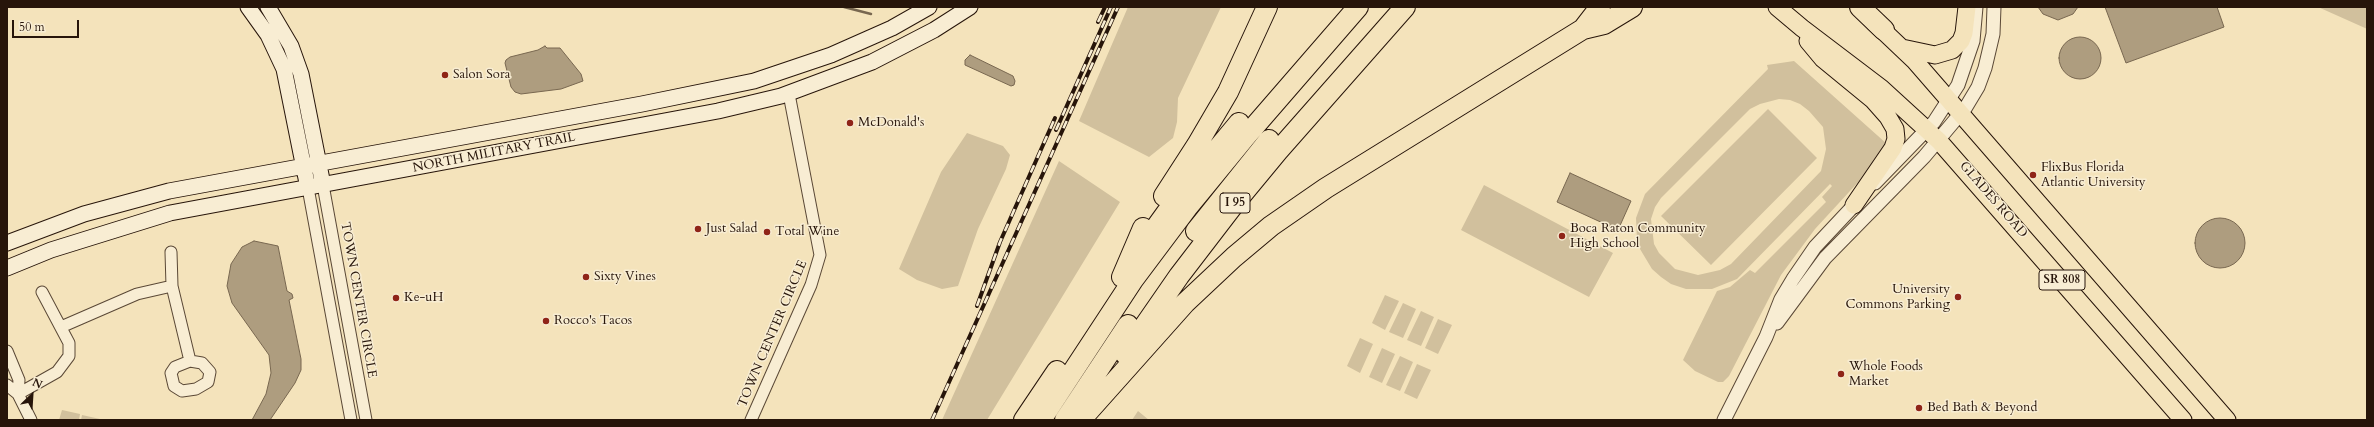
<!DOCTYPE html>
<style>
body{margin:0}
#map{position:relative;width:2374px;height:427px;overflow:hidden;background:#f4e3bb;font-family:Cardo,serif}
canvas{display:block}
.frame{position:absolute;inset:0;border:8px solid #27150a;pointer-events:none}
.north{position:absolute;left:12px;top:375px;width:40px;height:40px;-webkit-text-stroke:3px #f8edd3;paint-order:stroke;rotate:25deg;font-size:11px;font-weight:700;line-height:16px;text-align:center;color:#27150a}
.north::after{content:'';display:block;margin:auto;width:14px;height:18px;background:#27150a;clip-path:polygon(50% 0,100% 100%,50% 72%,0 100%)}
.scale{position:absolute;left:12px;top:20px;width:67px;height:18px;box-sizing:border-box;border:2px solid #27150a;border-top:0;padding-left:5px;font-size:12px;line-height:14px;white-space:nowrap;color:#27150a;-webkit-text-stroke:3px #f8edd3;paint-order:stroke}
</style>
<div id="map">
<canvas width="2374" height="427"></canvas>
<div class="frame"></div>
<div class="north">N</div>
<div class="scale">50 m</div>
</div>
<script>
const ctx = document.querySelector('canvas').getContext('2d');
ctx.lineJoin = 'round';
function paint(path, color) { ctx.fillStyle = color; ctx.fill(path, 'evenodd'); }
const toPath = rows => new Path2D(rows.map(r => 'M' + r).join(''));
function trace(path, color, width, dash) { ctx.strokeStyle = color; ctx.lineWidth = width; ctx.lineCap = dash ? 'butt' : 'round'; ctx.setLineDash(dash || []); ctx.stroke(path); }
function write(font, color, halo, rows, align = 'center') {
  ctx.font = font + ' Cardo,serif'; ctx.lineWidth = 3; ctx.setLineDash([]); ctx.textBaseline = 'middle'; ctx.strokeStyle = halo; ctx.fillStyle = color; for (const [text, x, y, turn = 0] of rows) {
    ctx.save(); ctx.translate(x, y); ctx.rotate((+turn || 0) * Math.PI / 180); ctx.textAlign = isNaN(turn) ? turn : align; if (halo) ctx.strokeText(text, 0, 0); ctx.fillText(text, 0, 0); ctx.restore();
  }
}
paint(toPath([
 [1128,7,1221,7,1178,98,1177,122,1173,138,1149,157,1079,121],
 [2318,7,2367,7,2367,29,2365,28],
 [1794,61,1887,144,1873,166,1815,229,1781,275,1729,376,1723,382,1718,382,1695,371,1683,360,1717,291,1730,287,1750,270,1755,273,1826,202,1822,197,1832,186,1830,184,1737,279,1712,289,1686,289,1671,284,1661,277,1652,269,1640,249,1637,239,1636,218,1645,194,1768,69,1767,65],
 [1779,99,1790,100,1800,104,1809,111,1823,127,1826,149,1821,171,1731,264,1720,270,1698,275,1675,269,1659,253,1654,244,1651,219,1655,207,1661,198,1750,109,1760,104],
 [1768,109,1817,158,1711,265,1661,216],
 [967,133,1003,146,1010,155,1006,169,978,229,958,286,942,289,917,280,899,269,941,172],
 [1059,161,1120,202,987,420,942,420],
 [1484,185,1613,253,1589,297,1461,230],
 [1385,295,1399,301,1385,330,1372,323],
 [1403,303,1416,309,1403,338,1389,332],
 [1421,311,1434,317,1421,346,1407,340],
 [1438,319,1452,325,1438,354,1425,348],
 [1360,338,1373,344,1360,373,1347,366],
 [1382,348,1395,354,1382,383,1369,377],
 [1400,356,1413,362,1400,391,1386,385],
 [1417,364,1431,370,1417,399,1404,393],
 [62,410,80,414,79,420,59,420],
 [1138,411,1149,420,1132,420],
 [82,415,100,419,100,420,81,420]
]), '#d1c09d');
const water = toPath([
 [2038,7,2078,7,2073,14,2058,20,2043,14,2038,7],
 [2105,7,2217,7,2224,27,2126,63,2105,7],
 '2059 58a21 21 0 1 1 42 0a21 21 0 1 1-42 0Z',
 [545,46,547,48,560,48,581,74,583,81,561,89,521,94,515,92,511,87,505,63,506,60,510,57,538,50,545,46],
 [970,55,1013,76,1015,81,1014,85,1011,86,965,65,965,60,970,55],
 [1570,173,1631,201,1618,230,1557,202,1570,173],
 '2195 243a25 25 0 1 1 50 0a25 25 0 1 1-50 0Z',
 [254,241,278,246,287,291,292,294,293,298,289,300,301,359,301,370,295,383,270,420,252,420,266,394,271,373,269,355,232,303,227,286,231,264,242,247,254,241]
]);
paint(water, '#ae9d7f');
trace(water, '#786750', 1);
trace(toPath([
 [844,7,871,14]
]), '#786750', 2.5);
const minor = toPath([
 [323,185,366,420],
 [308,188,351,420],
 [171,252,172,286,190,361,175,367,171,373,174,386,182,391,196,389,208,382,210,372,202,363,190,361],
 [61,327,137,294,172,286],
 [7,351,19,380,18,394],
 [7,385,18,394,31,420],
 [18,394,57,372,69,356,69,343,42,292],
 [751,420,811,285,820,255,789,94]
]);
const tertiary = toPath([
 [1875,183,1934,122,1958,85,1973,41,1976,7],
 [1777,323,1825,258,1924,157,1966,107,1978,87,1985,68,1993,34,1994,7],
 [1724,420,1766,337,1781,299,1793,279,1815,247,1860,199]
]);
const secondary = toPath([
 [248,7,268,35,284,69,308,188],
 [268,7,291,46,301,74,323,185],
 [7,243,84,214,169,191,642,104,754,81,831,55,892,28,929,7],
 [7,268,51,250,170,213,718,111,781,96,872,62,934,30,970,7]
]);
const primary = toPath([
 [1777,7,1802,28,1881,88,1939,141,2183,420],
 [1874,22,1914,60,2227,420],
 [1808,41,1823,59,1873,100,1888,117,1895,129,1896,139,1893,148,1854,205],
 [1902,48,1935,55,1952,50,1961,41,1964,33,1967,7]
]);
const motorway = toPath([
 [1860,7,1884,30],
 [1583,29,1600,7],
 [1164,196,1197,145,1228,92,1267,7],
 [1196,231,1269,140],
 [1144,244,1180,194,1239,123],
 [1122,277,1143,228],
 [1125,354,1179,276,1235,203,1278,151,1405,7],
 [1086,414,1185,303,1234,257,1271,226,1326,188,1583,29,1604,24,1632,7],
 [1024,420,1057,371],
 [1041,420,1133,280,1187,208,1247,135,1358,7],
 [1065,420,1128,325]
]);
trace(minor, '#5a4836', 13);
trace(tertiary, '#5a4836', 15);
trace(secondary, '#27150a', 17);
trace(primary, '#27150a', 19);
trace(motorway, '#27150a', 22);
trace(minor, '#f8edd3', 11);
trace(tertiary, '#f8edd3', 13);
trace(secondary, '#f8edd3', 15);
trace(primary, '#f4e3bb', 17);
trace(motorway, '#f4e3bb', 20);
const rail = toPath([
 [1098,22,1105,7],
 [1056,130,1111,7],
 [977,306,1000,242,1055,118],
 [932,420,1118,7]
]);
trace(rail, '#27150a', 4);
trace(rail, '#f8edd3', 2.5, [8]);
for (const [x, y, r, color] of [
 [445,75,4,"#8f2418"],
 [850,123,4,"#8f2418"],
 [2033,175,4,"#8f2418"],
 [698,229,4,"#8f2418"],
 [767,232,4,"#8f2418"],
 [1562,236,4,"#8f2418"],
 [586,277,4,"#8f2418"],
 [1958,297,4,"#8f2418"],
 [396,298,4,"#8f2418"],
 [546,321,4,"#8f2418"],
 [1841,374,4,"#8f2418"],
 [1919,408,4,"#8f2418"]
]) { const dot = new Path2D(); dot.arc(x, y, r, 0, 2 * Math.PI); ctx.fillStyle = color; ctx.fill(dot); trace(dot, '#f8edd3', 1.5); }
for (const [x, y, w] of [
 [1235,203,30],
 [2062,280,46]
]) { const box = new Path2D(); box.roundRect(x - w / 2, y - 10, w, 20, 3); ctx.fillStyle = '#f8edd3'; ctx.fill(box); trace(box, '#27150a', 1); }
write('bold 12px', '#27150a', null, [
 ["I 95",1235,203],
 ["SR 808",2062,280]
]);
write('13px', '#27150a', '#f8edd3', [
 ["Salon Sora",453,75],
 ["McDonald's",858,123],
 ["FlixBus Florida",2041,168],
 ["Atlantic University",2041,183],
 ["Just Salad",706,229],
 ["Boca Raton Community",1570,229],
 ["High School",1570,244],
 ["Total Wine",775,232],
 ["Sixty Vines",594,277],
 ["University",1950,290,"right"],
 ["Commons Parking",1950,305,"right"],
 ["Ke-uH",404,298],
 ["Rocco's Tacos",554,321],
 ["Whole Foods",1849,367],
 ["Market",1849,382],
 ["Bed Bath & Beyond",1927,408]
], 'left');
write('13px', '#27150a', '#f8edd3', [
 ["NORTH MILITARY TRAIL",494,153,-11],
 ["GLADES ROAD",1993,200,49],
 ["TOWN CENTER CIRCLE",358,300,80],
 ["TOWN CENTER CIRCLE",773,334,-67]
]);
</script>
